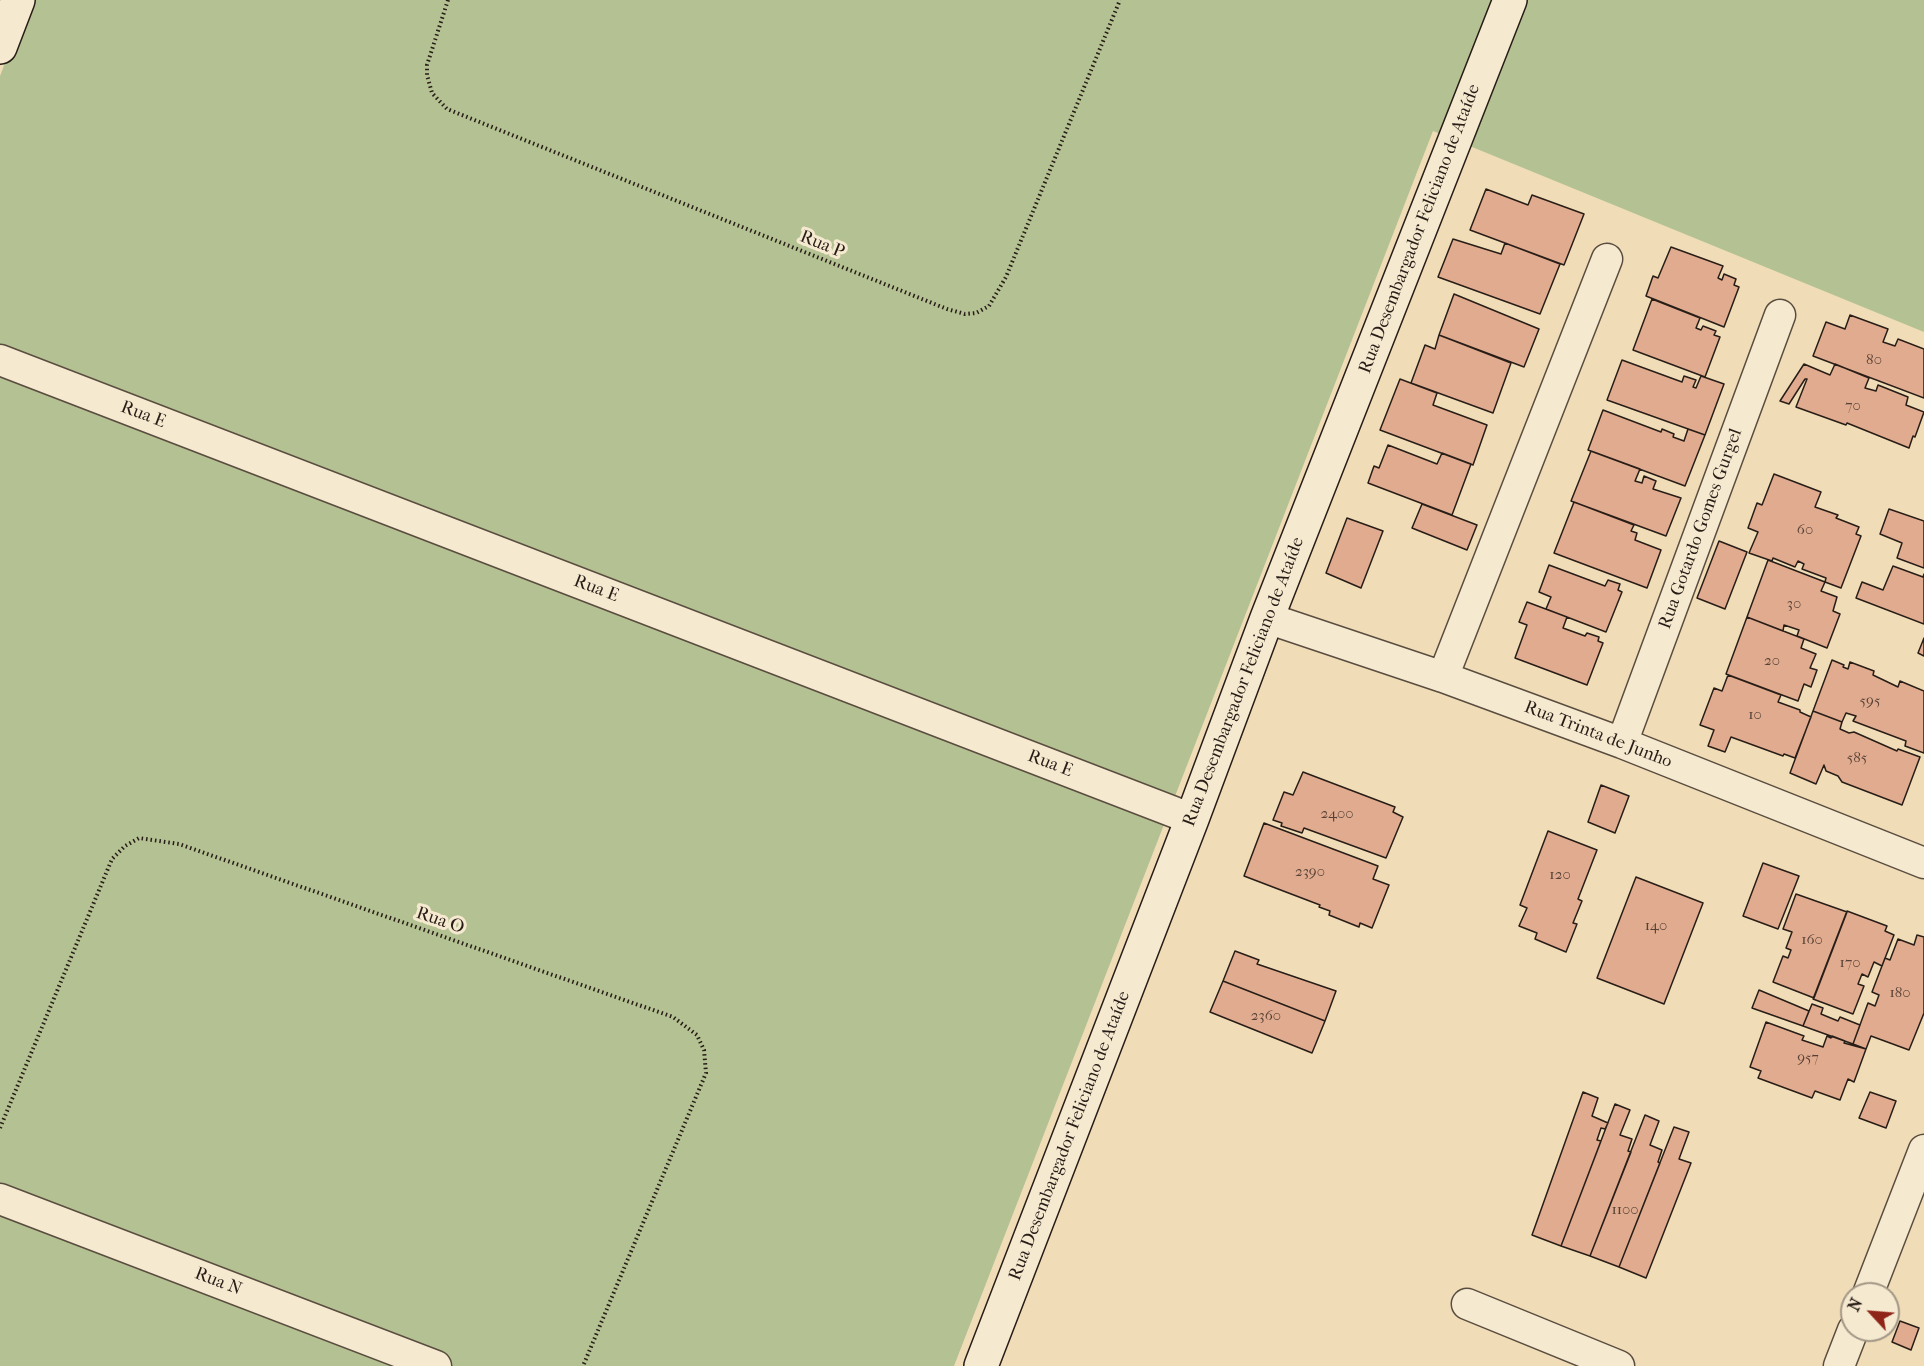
<!DOCTYPE html>
<meta charset="utf-8">
<style>
body{margin:0}
#map{position:relative;width:1924px;height:1366px;overflow:hidden;background:#f0ddb7;font-family:"IM FELL French Canon",serif}
canvas{display:block}
.north{position:absolute;left:1840px;top:1282px;width:60px;height:60px;box-sizing:border-box;background:#f5e9d0;border:2px solid #a39786;border-radius:50%;rotate:296deg;font-size:16px;font-weight:700;line-height:24px;text-align:center;color:#281d17}
.north::after{content:'';display:block;margin:auto;width:21px;height:27px;background:#8f2418;clip-path:polygon(50% 0,100% 100%,50% 72%,0 100%)}
</style>
<div id="map">
<canvas width="1924" height="1366"></canvas>
<div class="north">N</div>
</div>
<script>
const ctx = document.querySelector('canvas').getContext('2d');
ctx.lineJoin = 'round';
function paint(path, color) { ctx.fillStyle = color; ctx.fill(path, 'evenodd'); }
const toPath = rows => new Path2D(rows.map(r => 'M' + r).join(''));
function trace(path, color, width, dash) { ctx.strokeStyle = color; ctx.lineWidth = width; ctx.lineCap = dash ? 'butt' : 'round'; ctx.setLineDash(dash || []); ctx.stroke(path); }
function write(font, color, halo, rows, align = 'center') {
  ctx.font = font + ' "IM FELL French Canon",serif'; ctx.lineWidth = 6; ctx.setLineDash([]); ctx.textBaseline = 'middle'; ctx.strokeStyle = halo; ctx.fillStyle = color; for (const [text, x, y, turn = 0] of rows) {
    ctx.save(); ctx.translate(x, y); ctx.rotate((+turn || 0) * Math.PI / 180); ctx.textAlign = isNaN(turn) ? turn : align; if (halo) ctx.strokeText(text, 0, 0); ctx.fillText(text, 0, 0); ctx.restore();
  }
}
paint(toPath([
 [29,0,1924,0,1924,332,1433,131,954,1366,0,1366,0,76]
]), '#b4c293');
const building = toPath([
 [1486,189,1528,205,1532,195,1584,214,1564,265,1470,230,1486,189],
 [1453,239,1501,254,1505,243,1560,264,1540,314,1438,277,1453,239],
 [1671,247,1723,266,1718,278,1722,280,1724,274,1736,279,1734,285,1739,287,1724,327,1646,296,1653,276,1658,278,1671,247],
 [1454,294,1539,329,1524,367,1439,335,1454,294],
 [1652,299,1700,318,1696,328,1701,330,1703,326,1716,331,1714,335,1720,337,1705,377,1633,350,1652,299],
 [1850,315,1888,329,1883,342,1895,346,1898,339,1924,349,1924,398,1813,356,1826,322,1845,329,1850,315],
 [1439,335,1511,363,1493,413,1411,383,1425,345,1435,349,1439,335],
 [1622,360,1682,382,1684,376,1696,380,1693,387,1696,388,1701,376,1724,384,1705,435,1607,400,1622,360],
 [1804,364,1830,375,1835,364,1869,378,1865,388,1876,391,1878,385,1908,397,1906,405,1924,412,1915,437,1913,436,1909,448,1847,423,1846,425,1796,407,1807,379,1805,379,1789,404,1780,401,1804,364],
 [1400,379,1437,393,1433,405,1487,425,1473,465,1380,430,1400,379],
 [1603,410,1661,432,1662,429,1674,434,1673,437,1684,441,1688,429,1705,435,1685,486,1588,450,1603,410],
 [1388,445,1437,464,1442,453,1471,464,1452,515,1368,483,1374,466,1379,468,1388,445],
 [1591,451,1640,469,1635,481,1642,483,1644,476,1656,481,1653,489,1681,498,1666,536,1571,501,1591,451],
 [1774,474,1821,492,1815,507,1838,515,1836,518,1859,527,1856,534,1861,536,1841,588,1825,582,1826,578,1802,569,1804,564,1798,561,1795,567,1773,558,1772,561,1749,553,1758,532,1748,528,1757,503,1762,505,1774,474],
 [1574,502,1634,525,1631,531,1637,533,1635,540,1661,550,1647,588,1554,553,1574,502],
 [1422,504,1477,525,1467,550,1412,528,1422,504],
 [1889,509,1924,521,1924,568,1897,558,1902,543,1880,534,1889,509],
 [1347,518,1383,531,1361,588,1326,573,1347,518],
 [1719,541,1747,552,1725,609,1697,598,1719,541],
 [1768,560,1825,582,1821,591,1837,597,1833,611,1840,614,1827,648,1797,636,1799,630,1784,625,1783,631,1747,617,1768,560],
 [1549,565,1605,586,1608,580,1620,584,1618,590,1622,592,1606,632,1546,609,1551,597,1539,592,1549,565],
 [1893,566,1923,577,1924,574,1924,624,1856,598,1862,582,1883,590,1893,566],
 [1527,602,1567,617,1563,628,1585,636,1587,633,1599,637,1598,641,1603,643,1587,685,1515,658,1527,625,1519,622,1527,602],
 [1747,617,1804,639,1801,648,1816,654,1810,668,1817,670,1811,687,1804,684,1798,701,1726,674,1747,617],
 [1924,638,1924,656,1918,653,1924,638],
 [1832,660,1844,665,1843,667,1848,669,1850,662,1874,671,1873,675,1898,687,1900,681,1924,691,1924,753,1905,746,1906,741,1853,721,1856,716,1846,713,1842,722,1813,711,1832,660],
 [1728,675,1781,695,1778,702,1800,710,1800,712,1811,717,1795,758,1784,754,1783,756,1731,737,1725,752,1708,746,1714,730,1700,725,1714,688,1722,691,1728,675],
 [1813,711,1842,722,1840,729,1849,733,1854,732,1897,751,1898,749,1920,757,1902,805,1842,782,1838,776,1826,771,1824,765,1816,784,1790,773,1813,711],
 [1303,772,1395,807,1393,812,1403,817,1386,858,1304,828,1302,833,1281,826,1282,823,1273,820,1284,792,1293,795,1303,772],
 [1601,785,1629,796,1615,833,1588,822,1601,785],
 [1264,823,1378,866,1373,879,1389,885,1372,928,1360,923,1359,927,1329,915,1330,911,1319,907,1320,905,1244,876,1264,823],
 [1548,831,1597,850,1578,899,1582,901,1573,923,1577,924,1566,952,1535,939,1537,933,1519,926,1527,908,1520,905,1548,831],
 [1763,863,1799,876,1778,929,1743,916,1763,863],
 [1636,877,1703,903,1664,1004,1597,978,1636,877],
 [1796,894,1847,912,1814,998,1773,982,1783,956,1788,958,1791,950,1786,948,1792,932,1783,929,1796,894],
 [1847,911,1887,926,1885,931,1894,935,1882,966,1874,962,1868,977,1862,974,1858,984,1864,986,1853,1014,1813,999,1847,911],
 [1917,935,1924,937,1924,1013,1909,1050,1871,1036,1866,1049,1853,1044,1868,1003,1875,1006,1879,995,1872,992,1885,958,1890,960,1898,939,1914,945,1917,935],
 [1235,951,1259,960,1257,964,1336,991,1325,1021,1223,981,1235,951],
 [1223,981,1325,1021,1312,1053,1210,1012,1223,981],
 [1759,990,1809,1011,1803,1026,1752,1008,1759,990],
 [1812,1004,1823,1008,1821,1014,1838,1021,1840,1017,1860,1025,1853,1044,1803,1026,1812,1004],
 [1766,1022,1804,1036,1802,1040,1823,1047,1827,1036,1831,1038,1832,1036,1845,1041,1844,1043,1866,1049,1854,1082,1848,1079,1840,1100,1815,1091,1812,1098,1758,1078,1761,1071,1750,1067,1766,1022],
 [1583,1092,1598,1098,1592,1116,1608,1123,1605,1129,1601,1128,1597,1140,1601,1141,1561,1246,1532,1235,1583,1092],
 [1870,1092,1896,1101,1886,1128,1859,1118,1870,1092],
 [1615,1104,1630,1110,1620,1135,1632,1139,1628,1151,1631,1152,1590,1256,1561,1246,1615,1104],
 [1645,1115,1659,1121,1650,1145,1662,1150,1658,1162,1660,1163,1619,1267,1590,1256,1645,1115],
 [1674,1127,1689,1132,1679,1159,1691,1163,1646,1278,1619,1267,1674,1127],
 [1900,1321,1919,1328,1911,1350,1892,1342,1900,1321]
]);
paint(building, '#e0ab8e');
trace(building, '#281d17', 1.5);
const street = toPath([
 [0,360,1192,819],
 [1267,618,1443,677,1622,743,1924,863],
 [1443,677,1607,259],
 [1622,743,1780,315],
 [0,1199,436,1366],
 [1868,1294,1924,1150],
 [1467,1304,1619,1366],
 [1839,1366,1853,1330]
]);
const secondary = toPath([
 [0,47,18,0],
 [981,1366,1192,819,1267,618,1510,0]
]);
trace(street, '#5a4d3f', 33);
trace(secondary, '#281d17', 36);
trace(toPath([
 [448,0,427,65,427,75,432,93,447,109,947,309,965,314,976,313,989,306,1006,277,1120,0],
 [0,1128,112,859,125,846,139,838,179,844,673,1017,697,1035,704,1050,706,1073,583,1366]
]), '#281d17', 4, [1.5, 3]);
trace(street, '#f5e9d0', 30);
trace(secondary, '#f5e9d0', 33);
write('15px', '#564035', null, [
 ["80",1874,360],
 ["70",1853,406],
 ["60",1805,530],
 ["30",1794,604],
 ["20",1772,661],
 ["595",1870,701],
 ["10",1755,715],
 ["585",1857,758],
 ["2400",1337,814],
 ["2390",1310,872],
 ["120",1560,875],
 ["140",1656,926],
 ["160",1812,940],
 ["170",1850,963],
 ["180",1900,993],
 ["2360",1266,1016],
 ["957",1808,1058],
 ["1100",1625,1210]
]);
write('18px', '#281d17', '#f5e9d0', [
 ["Rua Desembargador Feliciano de Ataíde",1420,229,-69],
 ["Rua P",822,245,22],
 ["Rua E",143,415,21],
 ["Rua Gotardo Gomes Gurgel",1701,529,-70],
 ["Rua E",596,589,21],
 ["Rua Desembargador Feliciano de Ataíde",1244,682,-69],
 ["Rua Trinta de Junho",1598,735,21],
 ["Rua E",1050,764,21],
 ["Rua O",440,921,19],
 ["Rua Desembargador Feliciano de Ataíde",1070,1136,-69],
 ["Rua N",218,1282,21]
]);
</script>
